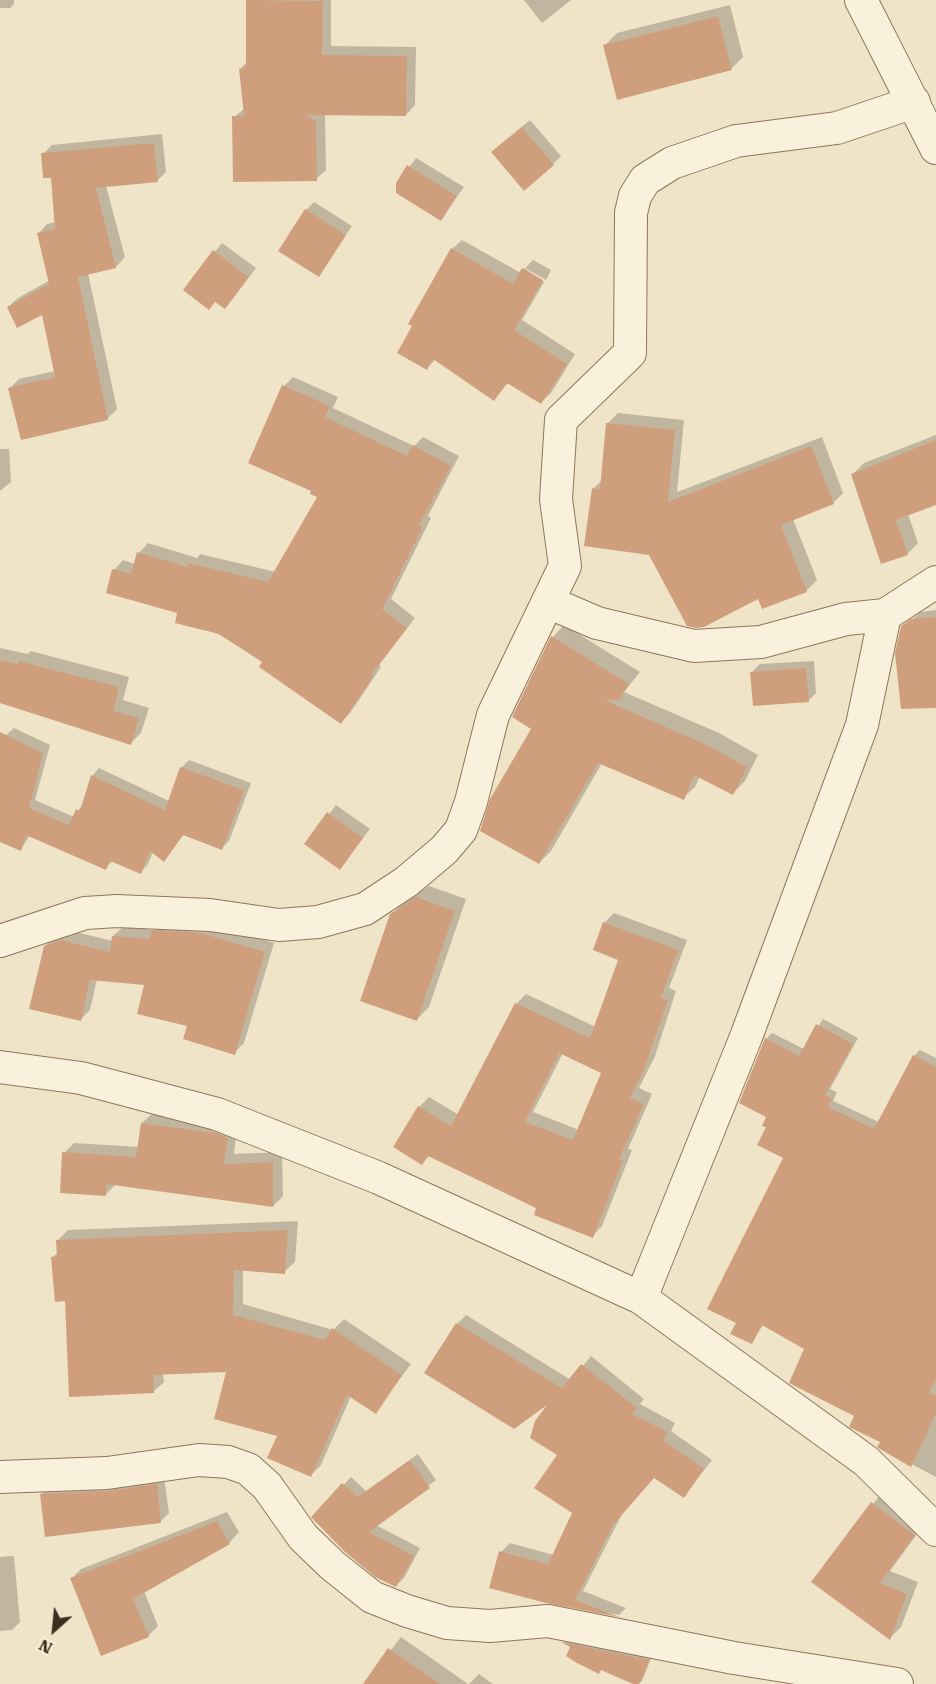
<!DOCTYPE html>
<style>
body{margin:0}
#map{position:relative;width:936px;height:1684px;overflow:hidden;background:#f0e4c8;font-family:"Roboto Serif",serif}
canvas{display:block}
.north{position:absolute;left:24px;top:1600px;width:60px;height:60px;-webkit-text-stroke:4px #f7eed8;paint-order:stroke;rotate:207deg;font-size:16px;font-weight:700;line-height:24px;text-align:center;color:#3d2e20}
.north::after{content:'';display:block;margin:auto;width:21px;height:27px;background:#3d2e20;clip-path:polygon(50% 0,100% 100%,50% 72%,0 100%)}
</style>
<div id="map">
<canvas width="936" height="1684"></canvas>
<div class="north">N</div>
</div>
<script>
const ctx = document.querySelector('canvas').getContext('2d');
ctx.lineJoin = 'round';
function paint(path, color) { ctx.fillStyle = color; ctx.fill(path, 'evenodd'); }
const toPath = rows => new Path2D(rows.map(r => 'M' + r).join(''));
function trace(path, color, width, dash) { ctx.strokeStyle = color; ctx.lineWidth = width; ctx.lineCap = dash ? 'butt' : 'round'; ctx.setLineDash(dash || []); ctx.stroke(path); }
paint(toPath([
 [0,0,14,0,14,4,10,8,0,8],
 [248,0,331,0,331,46,416,47,415,105,406,115,325,114,326,170,316,179,234,117,245,108,240,69,247,62],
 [524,0,571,0,542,23],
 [730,5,743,57,731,69,605,45,617,33],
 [530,120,561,156,553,164,501,144],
 [162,134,166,172,157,181,106,186,125,257,116,267,88,273,117,409,108,418,10,388,19,379,55,371,43,312,8,307,18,298,50,280,38,234,47,224,56,222,52,176,43,154,52,145],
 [416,158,464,187,441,219,397,183],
 [314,202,352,226,319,275,306,210],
 [462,240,521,273,524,268,544,282,522,320,575,354,551,393,541,402,509,382,494,399,436,359,427,368,452,249],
 [222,243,256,268,232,299,216,301,185,290],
 [533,260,551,270,546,280,525,268],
 [293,377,338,397,333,408,414,446,423,437,459,456,428,516,431,518,391,599,415,618,379,665,381,667,350,713,341,722,264,662,114,570,123,560,135,564,139,553,148,543,197,558,200,554,276,572,320,496,284,386],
 [618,413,684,420,677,492,822,437,843,493,833,503,793,519,817,580,806,591,759,597,650,554,594,488,602,480,607,424],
 [936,435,936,503,908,514,918,543,907,554,853,474,864,463],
 [0,449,9,449,11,482,0,491],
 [936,610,936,707,902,627,921,612],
 [564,625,640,672,624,692,719,733,758,755,745,781,733,793,700,776,695,787,683,798,602,763,551,851,539,863,533,728,514,717,553,637],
 [0,648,28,654,31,651,129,677,123,700,149,708,141,733,130,744,0,701],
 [814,661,816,693,808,701,752,672,760,664],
 [14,728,50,745,35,800,74,817,84,802,92,776,99,768,169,801,181,768,189,760,251,783,229,841,222,848,184,834,164,860,153,852,148,864,141,872,113,861,105,868,30,835,21,849,0,840,0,759,6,735],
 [336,805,370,829,340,868,306,844],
 [429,886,466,899,429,1007,417,1019,391,915,404,902],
 [614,913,687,940,669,988,676,991,655,1056,639,1088,652,1094,628,1149,632,1150,602,1226,592,1236,430,1155,422,1163,419,1107,429,1097,459,1115,516,1004,526,994,596,1027,620,959,604,923],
 [563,1053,603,1072,579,1130,533,1112],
 [162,921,211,923,274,943,244,1043,234,1053,189,1024,146,984,97,979,90,1010,80,1020,45,946,55,936,71,931,113,941,113,936,123,927,154,930],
 [823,1019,858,1038,830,1089,837,1092,833,1101,879,1122,914,1056,920,1050,936,1058,936,1477,881,1448,882,1442,856,1416,806,1348,764,1324,751,1342,738,1323,785,1158,768,1127,766,1039,772,1033,804,1049],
 [153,1113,237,1127,234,1154,282,1152,283,1196,273,1206,116,1184,105,1195,64,1153,74,1143,139,1147,142,1123],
 [298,1221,295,1262,284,1272,243,1269,243,1304,333,1330,344,1319,411,1364,375,1412,351,1396,321,1465,311,1475,228,1371,163,1374,164,1382,153,1392,66,1300,52,1258,58,1252,58,1240,68,1230],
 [466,1315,571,1380,591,1356,644,1399,640,1404,675,1423,671,1431,712,1460,684,1496,655,1476,622,1514,583,1591,626,1608,619,1615,546,1602,501,1552,510,1543,554,1555,574,1513,559,1455,553,1400,457,1324],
 [418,1454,436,1480,376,1525,420,1548,404,1578,396,1586,313,1517,351,1477,366,1491],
 [164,1477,169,1513,161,1521,42,1494,50,1486],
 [883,1491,925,1523,890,1571,918,1582,901,1627,890,1638,814,1582],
 [227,1512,239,1532,229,1543,144,1591,158,1626,148,1636,71,1579,81,1569],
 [14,1556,20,1622,12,1630,0,1631,0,1557],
 [401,1637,468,1684,365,1684],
 [566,1639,652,1656,642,1681,637,1684,564,1642],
 [479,1674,493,1684,469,1684]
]), '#0003');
paint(toPath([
 [246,0,323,1,322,55,407,56,406,116,306,115,316,121,317,181,233,182,232,116,244,116,239,69,246,68],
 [718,16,732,70,617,100,603,45],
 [522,127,554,165,524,191,491,152],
 [154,143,158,182,96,188,116,268,78,277,108,420,21,440,8,388,55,377,42,315,17,328,7,307,49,284,37,233,55,229,51,178,43,178,41,153],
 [407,165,457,196,441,221,396,193,396,183],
 [305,209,346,235,319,277,278,251],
 [451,248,513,284,522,268,543,280,514,330,567,364,541,404,507,383,494,401,433,359,427,370,397,353,412,326,408,324],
 [213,250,249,277,225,309,215,302,209,310,183,290],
 [282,385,330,406,325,417,407,456,413,445,451,466,419,525,423,527,382,609,407,628,371,675,373,677,341,724,259,667,262,662,219,634,175,623,177,613,106,593,112,569,131,574,137,552,188,567,189,563,268,582,317,497,310,494,311,491,248,463],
 [606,423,675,430,668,502,811,446,834,504,781,525,807,592,762,609,758,599,704,627,696,628,687,626,649,555,584,546,592,488,600,489],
 [936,440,936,505,896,520,908,555,881,564,851,474],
 [936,617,936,708,901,709,895,653,901,626,911,619],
 [551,636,629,684,619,700,604,700,707,745,747,767,733,795,694,775,684,800,598,763,539,864,480,831,490,799,531,729,512,717],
 [0,660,18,664,19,661,119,687,113,711,139,718,131,745,0,703],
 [806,668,809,702,753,706,750,672],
 [0,732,43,753,29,808,69,825,76,809,80,811,91,775,165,810,180,767,244,790,222,850,183,835,164,862,150,851,141,874,110,861,106,870,26,835,21,851,0,842],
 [327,812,363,838,340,870,304,844],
 [416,897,455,911,417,1021,360,1001,390,914],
 [603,922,678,950,661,998,668,1000,645,1067,630,1098,644,1104,619,1159,623,1160,593,1238,534,1215,536,1208,428,1156,422,1165,393,1147,418,1106,451,1126,515,1003,590,1038,618,960,593,950],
 [559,1053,601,1073,573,1140,525,1122],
 [151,930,201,933,265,952,235,1055,183,1039,187,1026,137,1014,144,985,90,980,81,1021,29,1009,44,946,61,940,110,952,112,936,150,939],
 [816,1024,853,1044,825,1095,832,1098,828,1107,874,1129,913,1055,936,1067,936,1378,929,1393,936,1395,936,1413,911,1467,880,1449,877,1447,880,1442,849,1427,854,1416,789,1383,804,1349,762,1325,752,1344,730,1334,736,1323,707,1309,783,1158,757,1145,766,1127,762,1126,766,1117,739,1103,765,1038,799,1056],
 [141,1123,216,1133,228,1138,224,1164,273,1162,273,1207,106,1184,106,1196,60,1193,62,1152,136,1157],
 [288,1230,285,1274,234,1270,233,1315,325,1340,332,1328,402,1375,376,1414,347,1395,311,1477,267,1458,277,1436,214,1419,226,1372,153,1375,154,1393,69,1397,65,1301,55,1302,51,1257,57,1256,56,1240],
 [456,1323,562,1388,581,1364,637,1408,632,1414,668,1432,663,1440,704,1469,684,1498,654,1478,613,1525,575,1600,619,1617,546,1603,489,1588,499,1551,548,1564,572,1513,534,1488,557,1455,530,1438,535,1421,547,1405,514,1429,424,1373],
 [410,1460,430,1488,369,1532,414,1556,396,1587,375,1577,344,1551,311,1517,342,1483,358,1497],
 [157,1484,161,1523,45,1537,40,1494,108,1491],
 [871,1502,915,1535,880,1583,907,1594,890,1640,811,1582],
 [217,1521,230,1544,133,1599,149,1637,101,1656,70,1578],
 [561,1642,650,1660,639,1684,633,1684,601,1670,599,1674,577,1663,566,1656,570,1647],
 [388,1648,440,1684,363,1684]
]), '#cf9f7d');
const minor = toPath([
 [861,0,936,148],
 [548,602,597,623,694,646,761,642,846,619,885,615,936,582],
 [0,941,85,913,117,911,210,915,279,925,318,922,365,909,406,882,444,850,461,830,471,802,493,715,565,566,556,499,561,420,630,353,631,213,635,196,645,180,672,163,736,141,837,128,914,102],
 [0,1067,81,1078,217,1114,379,1178,641,1298,866,1461,936,1530],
 [641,1298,746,1037,862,725,885,615],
 [0,1477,107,1473,199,1460,228,1462,248,1469,267,1486,303,1537,332,1565,372,1597,407,1611,447,1623,490,1626,548,1621,734,1658,897,1684]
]);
trace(minor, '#8d765c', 34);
trace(minor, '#faf1dc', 32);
</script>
